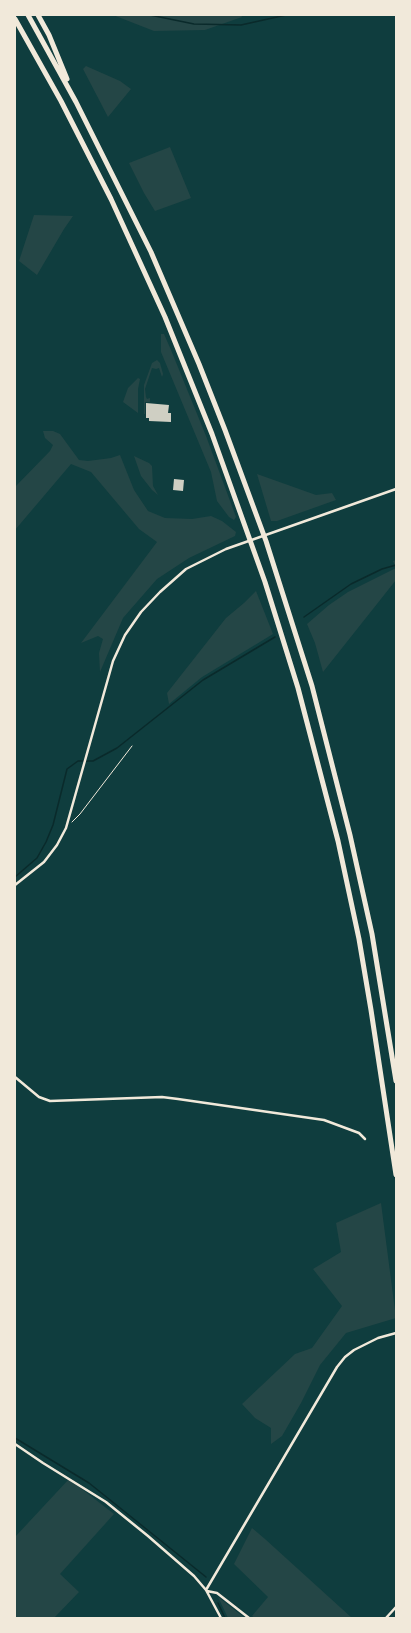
<!DOCTYPE html>
<style>
body{margin:0}
#map{position:relative;width:411px;height:1633px;overflow:hidden;background:#0f3d3e;font-family:Rubik,sans-serif}
canvas{display:block}
.frame{position:absolute;inset:0;border:16px solid #f1e9da;pointer-events:none}
</style>
<div id="map">
<canvas width="411" height="1633"></canvas>
<div class="frame"></div>
</div>
<script>
const ctx = document.querySelector('canvas').getContext('2d');
ctx.lineJoin = 'round';
function paint(path, color) { ctx.fillStyle = color; ctx.fill(path, 'evenodd'); }
const toPath = rows => new Path2D(rows.map(r => 'M' + r).join(''));
function trace(path, color, width, dash) { ctx.strokeStyle = color; ctx.lineWidth = width; ctx.lineCap = dash ? 'butt' : 'round'; ctx.setLineDash(dash || []); ctx.stroke(path); }
paint(toPath([
 [113,15,241,15,242,17,205,30,154,31],
 [86,66,120,81,131,89,108,117,83,69],
 [170,147,191,198,155,211,144,193,129,163],
 [34,215,73,216,64,229,37,275,19,261],
 [161,334,164,334,171,350,206,436,236,517,234,520,229,517,217,501,211,472,161,352],
 [157,360,160,363,163,374,162,377,159,368,156,369,152,368,145,389,146,397,147,399,150,398,150,402,145,402,145,414,144,414,144,385,152,363],
 [138,378,140,379,138,389,138,413,123,402,128,388],
 [43,431,53,431,60,434,79,460,88,461,111,458,120,455,134,490,148,511,165,518,192,519,211,516,222,521,236,532,235,536,189,558,157,579,123,618,100,672,99,653,103,639,98,636,81,643,157,542,139,529,91,472,71,464,15,530,15,487,50,451,53,445,45,438],
 [134,456,149,463,152,466,153,486,158,495,152,490,141,476],
 [257,474,316,495,332,493,336,500,277,521,271,521],
 [396,560,396,580,323,672,315,643,307,624,329,605,348,592,396,568,393,561],
 [256,591,273,634,202,677,169,704,167,693,226,618,244,603],
 [381,1203,396,1318,346,1333,320,1365,301,1403,282,1436,271,1444,271,1428,255,1418,242,1404,295,1354,312,1348,342,1306,313,1269,341,1252,336,1223],
 [69,1479,114,1514,60,1574,79,1592,54,1618,15,1618,15,1537],
 [252,1528,265,1539,352,1618,255,1618,252,1616,268,1597,234,1564],
 [218,1597,245,1618,228,1618]
]), '#244646');
trace(toPath([
 [150,15,194,24,241,25,286,15],
 [304,617,351,584,382,569,396,565],
 [15,877,37,858,46,842,53,825,67,769,78,761,93,761,117,748,203,680,275,637],
 [15,1438,89,1483,206,1577],
 [218,1603,225,1618]
]), '#0a2a2b', 1.5);
paint(toPath([
 [146,403,169,405,168,413,171,413,171,422,149,421,149,418,146,418],
 [174,479,184,480,183,491,173,490]
]), '#cfcfc3');
trace(toPath([
 [72,822,80,814,132,746]
]), '#f1e9da', 1);
trace(toPath([
 [15,885,44,862,57,845,66,828,113,661,125,635,141,612,160,592,186,569,226,549,396,489],
 [15,1077,39,1097,50,1101,162,1097,178,1099,324,1120,359,1133,365,1139],
 [15,1444,43,1463,106,1502,148,1536,194,1576,206,1590,221,1618],
 [206,1590,337,1367,345,1357,354,1350,378,1338,396,1333],
 [207,1591,217,1593,249,1618],
 [386,1618,396,1607]
]), '#f1e9da', 2.5);
trace(toPath([
 [28,15,76,102,151,252,199,364,225,430,266,541,312,686,350,835,372,934,396,1081],
 [38,15,49,35,67,79],
 [15,19,61,101,111,199,165,317,212,434,265,582,298,688,338,841,359,939,371,1010,396,1175]
]), '#f1e9da', 5);
</script>
